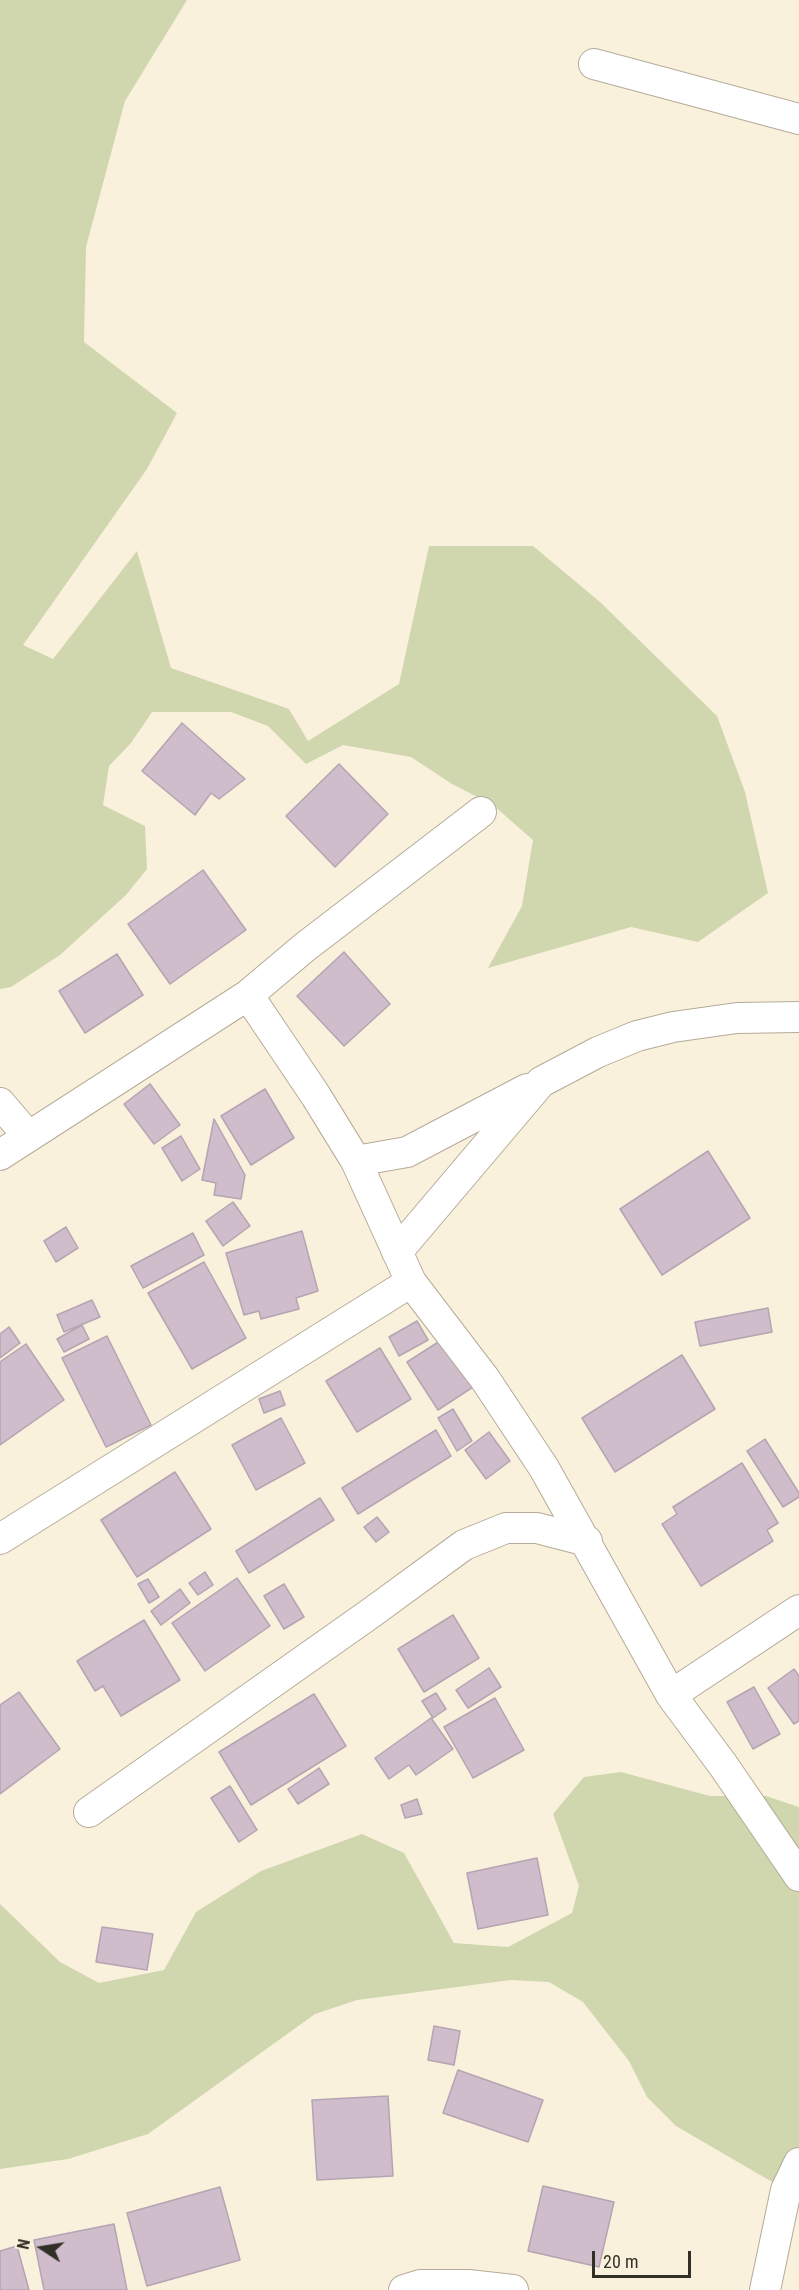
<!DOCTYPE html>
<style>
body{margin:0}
#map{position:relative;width:799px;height:2290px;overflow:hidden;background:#faf1dd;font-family:"Roboto Condensed",sans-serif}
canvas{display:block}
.north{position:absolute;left:12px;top:2218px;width:60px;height:60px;-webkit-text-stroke:4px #faf1dd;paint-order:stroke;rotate:282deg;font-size:16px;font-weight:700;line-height:24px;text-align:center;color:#322f27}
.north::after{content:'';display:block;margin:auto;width:21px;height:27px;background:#322f27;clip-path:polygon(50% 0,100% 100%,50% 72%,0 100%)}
.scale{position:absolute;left:592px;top:2251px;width:99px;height:27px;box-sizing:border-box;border:3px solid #322f27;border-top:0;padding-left:8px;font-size:18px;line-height:21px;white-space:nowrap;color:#322f27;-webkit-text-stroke:4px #faf1dd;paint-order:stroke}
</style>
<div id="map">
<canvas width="799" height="2290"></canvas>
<div class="north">N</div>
<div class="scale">20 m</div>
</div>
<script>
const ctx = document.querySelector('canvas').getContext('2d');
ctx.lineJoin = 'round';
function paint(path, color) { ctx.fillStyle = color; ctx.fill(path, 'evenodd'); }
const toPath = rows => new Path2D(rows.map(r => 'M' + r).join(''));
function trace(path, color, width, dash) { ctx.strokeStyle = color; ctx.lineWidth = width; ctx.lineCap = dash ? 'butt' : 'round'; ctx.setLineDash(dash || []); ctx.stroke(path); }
paint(toPath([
 [0,0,187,0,125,101,86,247,84,342,177,413,147,469,23,645,53,659,137,551,171,668,289,709,308,741,399,684,429,546,533,546,600,602,717,716,745,792,768,893,698,942,631,927,488,968,522,906,533,840,493,805,452,784,411,757,343,745,306,764,268,726,231,712,152,712,131,743,109,766,103,805,145,826,147,869,126,895,60,955,11,987,0,989],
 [621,1772,710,1796,766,1796,799,1807,799,2196,786,2190,676,2126,647,2097,629,2061,583,2002,549,1982,511,1980,357,2000,315,2014,148,2134,68,2159,0,2169,0,1904,60,1962,99,1983,164,1970,196,1912,261,1871,362,1834,404,1853,454,1943,508,1947,572,1913,579,1886,553,1814,584,1777]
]), '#d0d6ae');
const building = toPath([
 [182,723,245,779,219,799,211,793,195,815,142,771,182,723],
 [339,764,388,814,335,867,286,816,339,764],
 [203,870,246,930,170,984,128,924,203,870],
 [344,952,390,1004,344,1046,297,996,344,952],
 [117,954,143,995,85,1033,59,991,117,954],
 [150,1084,180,1125,154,1144,124,1104,150,1084],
 [265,1089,294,1138,251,1165,221,1116,265,1089],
 [214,1119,245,1175,241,1199,214,1195,216,1183,202,1180,214,1119],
 [181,1136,200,1169,182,1181,162,1148,181,1136],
 [708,1151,750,1218,662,1275,620,1209,708,1151],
 [233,1202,250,1226,223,1246,206,1221,233,1202],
 [66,1227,78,1248,56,1262,44,1241,66,1227],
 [302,1231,318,1291,296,1298,299,1309,261,1319,259,1311,244,1315,226,1253,302,1231],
 [193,1233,204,1255,143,1288,131,1266,193,1233],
 [204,1262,246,1338,192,1369,148,1293,204,1262],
 [92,1300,100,1317,64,1332,57,1315,92,1300],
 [768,1308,772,1332,700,1346,695,1322,768,1308],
 [417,1321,428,1340,399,1356,389,1337,417,1321],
 [82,1325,89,1339,64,1352,57,1339,82,1325],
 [9,1327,20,1343,0,1358,0,1334,9,1327],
 [107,1336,151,1425,106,1447,62,1358,107,1336],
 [443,1339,473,1387,438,1410,407,1362,443,1339],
 [26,1344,64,1400,0,1445,0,1362,26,1344],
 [380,1348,411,1399,357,1432,326,1381,380,1348],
 [682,1355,715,1409,615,1472,582,1418,682,1355],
 [280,1391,285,1405,264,1413,259,1399,280,1391],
 [453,1409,472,1441,457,1451,438,1418,453,1409],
 [281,1418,305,1463,256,1490,232,1445,281,1418],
 [436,1430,451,1456,358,1514,342,1488,436,1430],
 [489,1432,510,1461,486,1479,465,1450,489,1432],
 [765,1439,799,1493,799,1497,783,1507,747,1451,765,1439],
 [742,1463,778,1523,767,1530,773,1541,701,1586,662,1524,677,1514,673,1507,742,1463],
 [175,1472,211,1529,137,1577,101,1520,175,1472],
 [320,1498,334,1520,249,1573,236,1551,320,1498],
 [377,1517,389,1532,376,1542,364,1527,377,1517],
 [205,1572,213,1585,198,1595,189,1583,205,1572],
 [237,1578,270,1626,205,1671,172,1623,237,1578],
 [148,1579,159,1597,149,1603,138,1584,148,1579],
 [284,1584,304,1617,284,1629,264,1596,284,1584],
 [180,1589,190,1603,161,1625,151,1611,180,1589],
 [453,1615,479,1658,424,1692,398,1649,453,1615],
 [144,1620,180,1680,121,1716,103,1686,95,1691,77,1661,144,1620],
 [489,1668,501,1687,468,1708,456,1690,489,1668],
 [794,1669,799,1676,799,1721,794,1724,768,1688,794,1669],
 [754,1687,780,1734,753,1749,727,1702,754,1687],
 [19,1692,60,1749,0,1794,0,1705,19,1692],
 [436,1693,446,1709,433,1718,422,1701,436,1693],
 [314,1694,346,1746,251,1805,219,1752,314,1694],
 [495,1698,524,1750,473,1778,444,1727,495,1698],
 [431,1718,453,1749,416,1775,409,1765,389,1779,375,1758,431,1718],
 [319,1768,329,1784,298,1804,288,1789,319,1768],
 [230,1786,257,1830,239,1842,211,1798,230,1786],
 [417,1799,422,1814,405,1818,401,1805,417,1799],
 [537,1858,548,1915,478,1929,467,1873,537,1858],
 [102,1927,153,1934,147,1970,96,1962,102,1927],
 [434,2026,460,2031,454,2065,428,2060,434,2026],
 [458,2070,543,2100,528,2142,443,2113,458,2070],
 [388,2096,393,2176,317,2180,312,2100,388,2096],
 [543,2186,614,2202,599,2267,528,2251,543,2186],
 [220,2187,240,2260,147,2286,127,2213,220,2187],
 [114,2224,127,2290,44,2290,34,2240,114,2224],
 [17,2246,29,2290,0,2290,0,2251,17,2246]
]);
paint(building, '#cfbdcb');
trace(building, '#b5a4b2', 1.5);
const street = toPath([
 [594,64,799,119],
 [248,995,305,947,481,812],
 [0,1103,28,1136],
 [0,1155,248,995,316,1096,356,1161,411,1282,485,1379,544,1468,671,1695,723,1765,799,1876],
 [356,1161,407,1152,527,1089],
 [397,1252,541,1082,598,1052,637,1036,673,1027,737,1018,799,1017],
 [0,1539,411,1282],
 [671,1695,799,1610],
 [89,1812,371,1613,464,1545,506,1528,537,1528,587,1541],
 [404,2290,420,2285,468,2285,513,2290],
 [765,2290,786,2190,799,2163]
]);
trace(street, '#b4ab98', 32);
trace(street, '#fff', 30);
</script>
